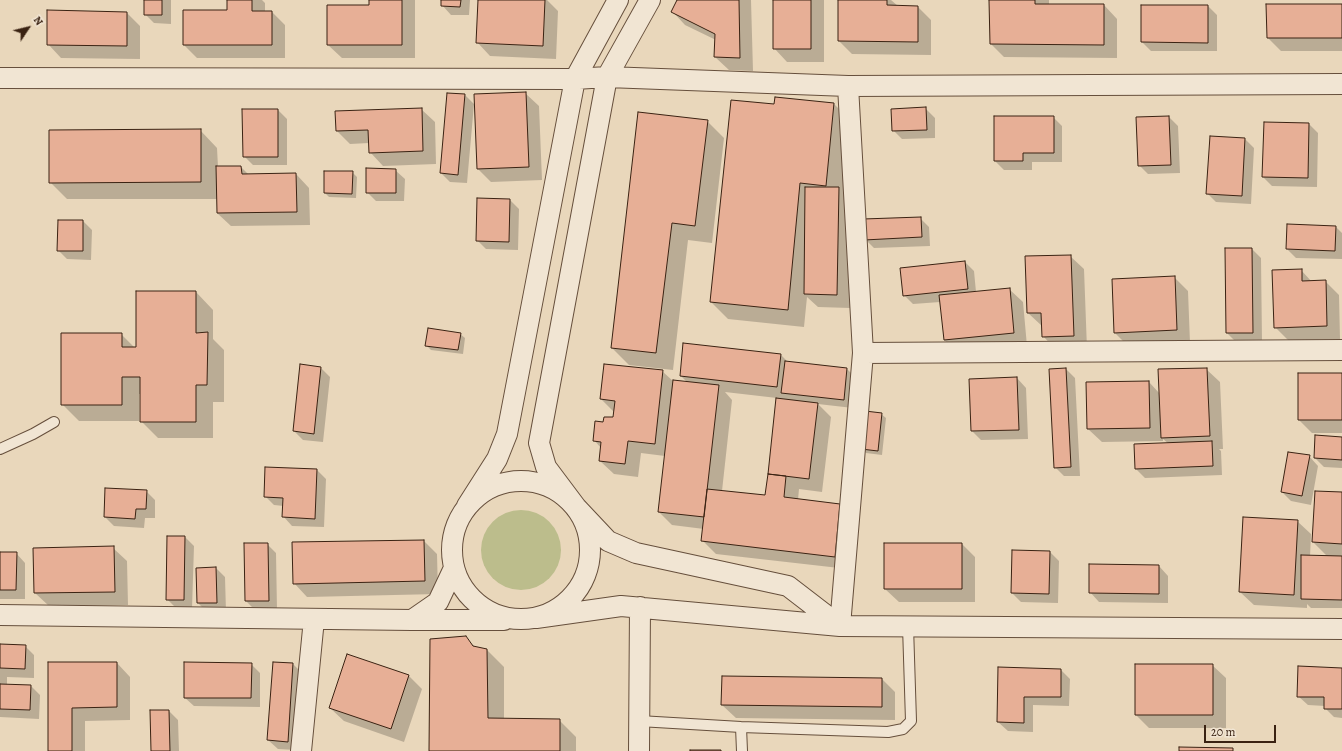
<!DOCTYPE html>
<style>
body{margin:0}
#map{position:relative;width:1342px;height:751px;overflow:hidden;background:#e9d7bb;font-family:Alegreya,serif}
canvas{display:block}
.north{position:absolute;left:8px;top:8px;width:40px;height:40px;-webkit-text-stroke:3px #f1e5d3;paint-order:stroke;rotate:55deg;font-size:11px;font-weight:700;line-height:16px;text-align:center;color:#3a2212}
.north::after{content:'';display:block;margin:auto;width:14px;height:18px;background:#3a2212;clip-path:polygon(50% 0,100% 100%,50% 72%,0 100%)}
.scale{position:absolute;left:1204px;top:725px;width:72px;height:18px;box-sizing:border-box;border:2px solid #3a2212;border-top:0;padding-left:5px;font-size:12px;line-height:14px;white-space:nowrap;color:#3a2212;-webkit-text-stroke:3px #f1e5d3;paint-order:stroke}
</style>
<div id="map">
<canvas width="1342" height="751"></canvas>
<div class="north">N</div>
<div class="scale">20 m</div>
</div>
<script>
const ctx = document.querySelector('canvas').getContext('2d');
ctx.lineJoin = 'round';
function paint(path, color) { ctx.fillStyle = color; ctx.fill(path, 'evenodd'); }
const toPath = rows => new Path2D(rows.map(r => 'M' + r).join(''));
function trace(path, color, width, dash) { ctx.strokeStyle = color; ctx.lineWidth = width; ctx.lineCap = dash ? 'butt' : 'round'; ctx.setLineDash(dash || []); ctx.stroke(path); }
paint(toPath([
 '481 550a40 40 0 1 1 80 0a40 40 0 1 1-80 0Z'
]), '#bcbd8c');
paint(toPath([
 [145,0,171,0,171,24,154,23,145,14],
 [228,0,262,0,265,3,265,12,272,12,285,25,285,58,197,58,184,45,228,11],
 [370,0,415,0,415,58,342,58,328,45,370,6],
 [442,0,470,0,469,15,451,15,442,5],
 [479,0,547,0,558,11,556,59,490,56,477,42],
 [678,0,751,0,753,71,729,70,715,57,716,40,685,25,672,11],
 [774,0,824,0,824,62,787,62,774,48],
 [839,0,891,0,898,6,918,7,931,20,931,55,852,54,839,41],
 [990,0,1049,0,1049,5,1104,5,1117,19,1117,58,1004,57,991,44],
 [1267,5,1342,5,1342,51,1281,51,1268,38],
 [1208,6,1217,15,1217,51,1151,51,1142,42],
 [127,13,140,26,140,59,61,58,48,44],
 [525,93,539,106,542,180,491,182,478,169],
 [465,95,474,104,467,183,450,182,441,173],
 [834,104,851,121,843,194,852,202,850,308,818,307,807,297,804,327,728,319,711,302,775,105],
 [925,108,935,118,935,138,902,139,893,130],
 [421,109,435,122,436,164,383,166,370,152,369,143,350,144,337,131],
 [278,110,287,119,287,165,253,165,244,156],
 [1053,117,1062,126,1062,162,1032,162,1032,170,1004,170,995,161],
 [1169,117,1178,126,1180,173,1148,174,1139,165],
 [707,121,724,138,712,243,688,240,673,370,629,365,612,348],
 [1265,123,1309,124,1318,133,1317,187,1272,186,1263,177],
 [200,130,217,148,218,167,241,167,249,175,296,174,309,188,310,225,231,226,217,213,217,199,67,199,50,182],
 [1245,139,1254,148,1251,204,1216,202,1207,193],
 [395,170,405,179,404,201,376,201,367,192],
 [352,172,357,177,356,198,329,197,325,193],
 [510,200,519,209,518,250,486,249,477,240],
 [920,218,929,227,930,246,874,248,865,239],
 [59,221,83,221,92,230,91,260,67,259,58,250],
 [1336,227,1342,233,1342,259,1296,258,1287,249],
 [1252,249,1261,258,1262,341,1236,342,1227,333],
 [1070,256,1084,269,1087,349,1056,350,1043,336,1042,326,1028,313,1026,257],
 [965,262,974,271,976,292,1009,289,1023,302,1027,346,958,353,944,340,940,302,913,304,904,295],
 [1301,270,1312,282,1325,281,1339,295,1340,339,1289,341,1275,327],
 [1174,277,1188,291,1190,343,1128,346,1115,333],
 [196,292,213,310,213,339,224,350,224,402,213,402,213,438,158,438,141,421,141,394,139,394,139,421,79,421,62,404,121,334,135,348,137,348],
 [460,334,465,338,463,354,431,350,426,345],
 [781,355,788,362,847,369,856,378,853,408,818,404,831,417,822,492,799,489,798,500,840,505,853,519,848,569,716,554,702,540,704,529,672,525,659,512,665,456,641,453,638,477,614,474,600,461,601,448,594,440,604,423,614,419,615,413,601,399,662,371,674,382,688,383,681,376],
 [725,392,777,398,766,496,722,491,732,400],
 [321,368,330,377,323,442,303,440,294,431],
 [1066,369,1075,378,1080,476,1064,476,1055,467,1050,370],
 [1206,369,1220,382,1223,449,1219,449,1221,451,1222,475,1145,478,1136,469,1169,444,1163,439,1163,441,1102,442,1088,429,1149,382,1160,394],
 [1342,374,1342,433,1312,433,1299,420],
 [1017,378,1026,388,1028,439,981,440,972,431,971,380],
 [881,414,886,418,882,455,866,453,862,448],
 [1342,438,1342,468,1324,467,1315,458],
 [1309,456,1318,466,1311,505,1291,501,1282,492],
 [317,470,326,479,324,527,292,526,283,516,284,506,274,505,265,496],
 [106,489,146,491,155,500,155,518,145,518,144,528,114,526,105,517],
 [1342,493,1342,608,1311,608,1307,604,1307,608,1254,605,1240,592,1297,521,1311,534,1310,557,1328,557,1313,542],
 [185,537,194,546,192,609,176,608,167,599],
 [424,541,437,554,438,594,307,597,294,583],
 [245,544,267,544,276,553,277,610,255,610,246,601],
 [962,544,975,557,975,602,899,602,885,589],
 [113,548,127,561,128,605,49,606,35,593],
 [1050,552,1059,561,1058,603,1021,602,1012,593],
 [0,553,16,553,25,563,25,599,0,599],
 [1159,566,1168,576,1168,603,1099,602,1090,592],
 [216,568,225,577,226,612,207,612,198,603],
 [465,637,475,647,487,650,504,667,504,720,559,720,576,737,576,751,430,751],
 [0,645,25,646,34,655,34,678,7,677,7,685,31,686,40,695,39,719,0,717],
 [49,663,117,663,130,677,130,720,85,721,85,751,49,751],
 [251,664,260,673,260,707,194,706,184,697],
 [293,664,302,673,296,750,278,749,268,740],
 [1212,665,1226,678,1226,728,1149,728,1136,715],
 [999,668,1061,670,1070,679,1069,706,1033,705,1033,732,1008,731,998,722],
 [1342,669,1342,718,1334,717,1325,708,1325,706,1308,705,1298,696],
 [409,676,422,689,404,742,344,721,330,708],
 [882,679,895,692,895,720,736,718,722,705],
 [169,711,178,720,179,751,152,751]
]), '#0003');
const building = toPath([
 [144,0,162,0,162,15,144,15,144,0],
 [227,0,252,0,252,11,272,11,272,45,183,45,183,10,227,10,227,0],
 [369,0,402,0,402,45,327,45,327,5,369,5,369,0],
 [441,0,461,0,460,7,441,6,441,0],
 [478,0,545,0,543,46,476,43,478,0],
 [677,0,739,0,740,58,714,57,715,34,671,12,677,0],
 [773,0,811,0,811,49,773,49,773,0],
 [838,0,887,0,887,5,918,6,918,42,838,41,838,0],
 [989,0,1035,0,1035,4,1104,4,1104,45,990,44,989,0],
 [1266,4,1342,4,1342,38,1267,38,1266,4],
 [1141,5,1208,5,1208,43,1141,42,1141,5],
 [47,10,127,12,127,46,47,45,47,10],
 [526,92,529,167,477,169,474,94,526,92],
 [447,93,465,94,458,175,440,173,447,93],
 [775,97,834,103,826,186,800,183,788,310,710,302,731,100,774,104,775,97],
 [926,107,927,130,892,131,891,109,926,107],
 [422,108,423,151,369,153,368,130,336,131,335,111,422,108],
 [242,109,278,109,278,157,243,157,242,109],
 [638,112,708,120,695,226,672,223,656,353,611,348,638,112],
 [994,116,1054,116,1054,153,1023,153,1023,161,994,161,994,116],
 [1169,116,1171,165,1138,166,1136,117,1169,116],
 [1264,122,1309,123,1308,178,1262,177,1264,122],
 [201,129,201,182,49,183,49,130,201,129],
 [1210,136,1245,138,1242,196,1206,194,1210,136],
 [216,166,241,166,242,174,296,173,297,212,217,213,216,166],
 [366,168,396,169,396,193,366,193,366,168],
 [324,171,353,171,352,194,324,193,324,171],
 [805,187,839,187,837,295,804,294,805,187],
 [477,198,510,199,509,242,476,241,477,198],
 [921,217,922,237,864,240,863,219,921,217],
 [58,220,83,220,83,251,57,251,58,220],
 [1287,224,1336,226,1335,251,1286,249,1287,224],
 [1225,248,1252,248,1253,333,1226,333,1225,248],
 [1071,255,1074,336,1042,337,1041,313,1027,313,1025,256,1071,255],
 [965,261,968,289,903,296,900,268,965,261],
 [1302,269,1302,281,1326,280,1327,326,1274,328,1272,270,1302,269],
 [1175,276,1177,330,1114,333,1112,279,1175,276],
 [1010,288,1014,333,944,340,939,295,1010,288],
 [136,291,196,291,196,333,208,332,207,385,196,385,196,422,140,422,140,377,122,377,122,405,61,405,61,333,122,333,122,347,136,347,136,291],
 [428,328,461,333,458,350,425,346,428,328],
 [683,343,781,354,777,387,680,376,683,343],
 [785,361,847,368,844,400,781,393,785,361],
 [300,364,321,367,314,434,293,431,300,364],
 [604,364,663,370,655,444,628,441,625,464,599,461,601,442,593,441,595,421,603,422,604,417,613,417,615,401,600,399,604,364],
 [1066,368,1071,467,1054,468,1049,369,1066,368],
 [1207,368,1210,436,1161,438,1158,369,1207,368],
 [1298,373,1342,373,1342,420,1298,420,1298,373],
 [1017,377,1019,430,971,431,969,379,1017,377],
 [673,380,719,385,704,517,658,512,673,380],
 [1149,381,1150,428,1087,429,1086,382,1149,381],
 [776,398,818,403,809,479,768,474,776,398],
 [865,411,882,413,878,451,861,449,865,411],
 [1315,435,1342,437,1342,460,1314,458,1315,435],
 [1212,441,1213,466,1135,469,1134,444,1212,441],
 [1288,452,1310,455,1302,496,1281,492,1288,452],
 [265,467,317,469,315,519,282,517,283,498,264,497,265,467],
 [768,474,786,476,784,497,840,504,835,557,701,541,707,489,765,495,768,474],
 [105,488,147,490,146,509,136,509,135,519,104,517,105,488],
 [1315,491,1342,492,1342,544,1312,542,1315,491],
 [1243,517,1298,520,1294,595,1239,592,1243,517],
 [167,536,185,536,184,600,166,600,167,536],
 [424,540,425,581,293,584,292,542,424,540],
 [244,543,268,543,269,601,245,601,244,543],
 [884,543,962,543,962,589,884,589,884,543],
 [114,546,115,592,34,593,33,548,114,546],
 [1012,550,1050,551,1049,594,1011,593,1012,550],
 [0,552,17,552,16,590,0,590,0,552],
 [1301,555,1342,556,1342,600,1301,599,1301,555],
 [1089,564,1159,565,1159,594,1089,593,1089,564],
 [216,567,217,603,197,603,196,568,216,567],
 [466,636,473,646,487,649,488,718,560,719,560,751,429,751,430,639,466,636],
 [0,644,26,645,25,669,0,668,0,644],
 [347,654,409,675,391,729,329,708,347,654],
 [48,662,117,662,117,707,72,708,72,751,48,751,48,662],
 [184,662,252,663,251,698,184,698,184,662],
 [273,662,293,663,288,742,267,740,273,662],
 [1135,664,1213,664,1213,715,1135,715,1135,664],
 [1298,666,1342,668,1342,709,1324,709,1324,697,1297,697,1298,666],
 [998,667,1061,669,1061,697,1024,697,1024,723,997,722,998,667],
 [722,676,882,678,882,707,721,705,722,676],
 [0,684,31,685,30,710,0,709,0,684],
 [150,710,169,710,170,751,151,751,150,710],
 [1179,747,1233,748,1233,751,1179,751,1179,747],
 [690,750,721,750,721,751,690,751,690,750]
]);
paint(building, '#e7af96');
trace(building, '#3a2212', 1);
const service = toPath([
 [0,449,33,434,54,422],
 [639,721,741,727,888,732,903,729,911,721,908,626],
 [741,727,742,751]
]);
const minor = toPath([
 [0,78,575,79,607,77,848,86,1342,84],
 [848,86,863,353,840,626,1342,629],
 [863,353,1342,350],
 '452 550a69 69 0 1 1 138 0a69 69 0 1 1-138 0Z',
 [467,506,497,459,507,434,575,79,618,0],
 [454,568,438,602,412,620,504,620],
 [0,615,412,620],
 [536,618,621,606,840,626,788,586,636,553,608,541,576,507,546,467,539,443,607,77,650,0],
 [301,751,314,619],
 [639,751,640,607]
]);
trace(service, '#664f3c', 12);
trace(minor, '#664f3c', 22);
trace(service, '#f1e5d3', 10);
trace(minor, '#f1e5d3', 20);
</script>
